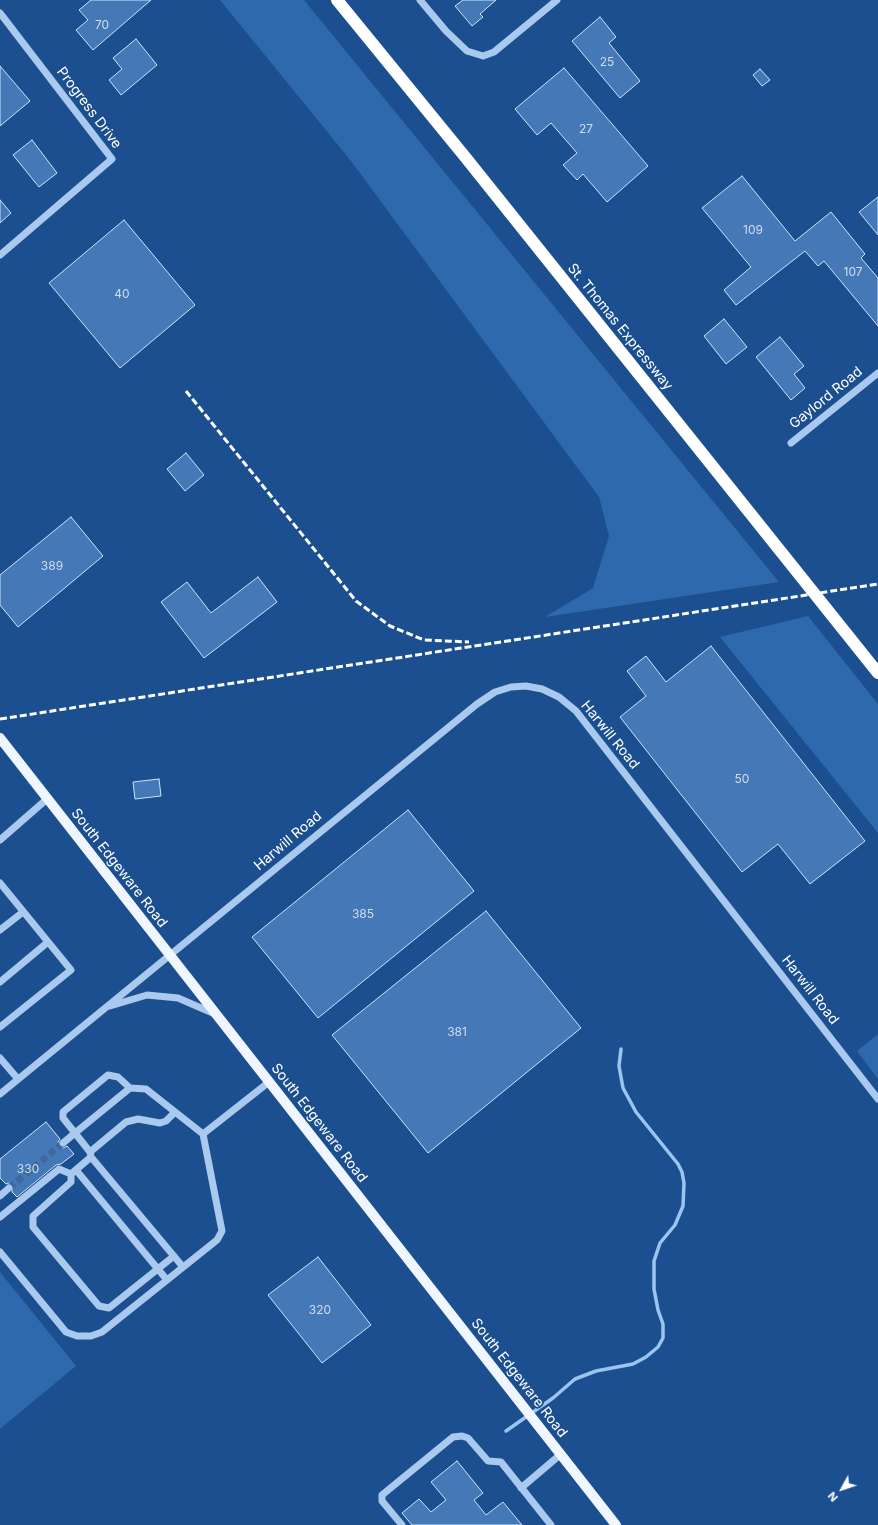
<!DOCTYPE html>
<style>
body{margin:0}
#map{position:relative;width:878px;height:1525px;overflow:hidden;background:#1b4f8f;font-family:Inter,sans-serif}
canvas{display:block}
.north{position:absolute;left:822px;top:1469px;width:40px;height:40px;-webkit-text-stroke:3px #1b4f8f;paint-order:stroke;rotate:230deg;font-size:11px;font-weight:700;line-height:16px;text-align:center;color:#fff}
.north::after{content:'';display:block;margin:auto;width:14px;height:18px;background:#fff;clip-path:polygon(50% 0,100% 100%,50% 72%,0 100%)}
</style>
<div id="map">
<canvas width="878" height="1525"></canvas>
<div class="north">N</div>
</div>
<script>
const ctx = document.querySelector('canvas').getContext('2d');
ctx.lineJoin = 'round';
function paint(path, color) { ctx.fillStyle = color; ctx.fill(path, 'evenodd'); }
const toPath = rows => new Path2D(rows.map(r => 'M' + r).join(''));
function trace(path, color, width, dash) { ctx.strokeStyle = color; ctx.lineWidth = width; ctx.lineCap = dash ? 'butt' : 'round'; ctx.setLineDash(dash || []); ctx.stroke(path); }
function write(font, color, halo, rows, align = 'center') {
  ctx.font = font + ' Inter,sans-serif'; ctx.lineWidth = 3.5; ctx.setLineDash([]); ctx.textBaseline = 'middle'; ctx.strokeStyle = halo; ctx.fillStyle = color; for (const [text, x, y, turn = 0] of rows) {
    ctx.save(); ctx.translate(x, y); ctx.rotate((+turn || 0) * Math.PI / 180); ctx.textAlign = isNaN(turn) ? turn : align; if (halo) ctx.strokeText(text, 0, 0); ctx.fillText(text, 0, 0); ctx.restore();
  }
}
paint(toPath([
 [220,0,304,0,779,582,545,617,593,588,609,536,599,497,351,161],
 [808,616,878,704,878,833,720,637],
 [878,1034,878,1079,857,1051],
 [0,1272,76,1366,0,1429]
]), '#2e69ad');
trace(toPath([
 [506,1431,553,1398,575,1379,596,1371,633,1364,646,1357,658,1347,663,1338,663,1324,658,1310,654,1289,654,1261,660,1243,675,1225,683,1206,684,1183,682,1172,678,1164,636,1112,623,1088,619,1066,621,1049]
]), '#9cc4f0', 3.5);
const building = toPath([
 [91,0,151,0,93,50,76,30,88,20,79,10,91,0],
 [463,0,496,0,480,14,483,17,472,26,455,6,463,0],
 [600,17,616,37,609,43,640,81,620,98,572,41,600,17],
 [136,39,157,65,121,95,109,80,122,69,113,58,136,39],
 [0,66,30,101,0,126,0,66],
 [564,68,648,166,607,202,583,174,577,180,563,165,577,153,551,123,537,135,515,109,564,68],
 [760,69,770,80,762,86,753,75,760,69],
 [32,140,57,173,39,187,13,155,32,140],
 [742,176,795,241,831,212,865,254,861,258,878,278,878,326,824,261,818,266,805,251,736,305,724,290,751,267,702,208,742,176],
 [878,197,878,235,859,212,878,197],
 [0,200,11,213,0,223,0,200],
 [124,220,195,305,120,368,49,283,124,220],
 [724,319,747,347,726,364,704,336,724,319],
 [780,337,804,366,794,374,805,388,791,400,756,357,780,337],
 [186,453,204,475,185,491,167,469,186,453],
 [71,517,103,556,18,627,0,605,0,575,71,517],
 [258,577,277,602,204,658,161,602,187,582,211,613,258,577],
 [711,646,865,841,810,884,778,844,742,872,620,717,646,696,627,671,646,656,666,682,711,646],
 [159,779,161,796,135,799,133,782,159,779],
 [408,810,474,891,318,1018,252,937,408,810],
 [486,911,581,1028,428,1153,332,1035,486,911],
 [46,1122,60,1139,58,1142,59,1146,63,1148,67,1146,74,1154,61,1164,56,1165,17,1197,12,1192,13,1185,10,1183,6,1184,0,1178,0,1159,46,1122],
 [318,1257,371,1325,322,1363,268,1295,318,1257],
 [457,1461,483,1493,474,1500,486,1515,503,1502,522,1525,412,1525,402,1513,419,1499,431,1512,446,1500,431,1482,457,1461]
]);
paint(building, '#4478b7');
trace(building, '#cfe3fa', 1);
trace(toPath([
 [9,1188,63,1143]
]), '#3d69a0', 7, [7, 3.5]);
trace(toPath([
 [420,0,446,31,467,51,483,56,494,52,557,0],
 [0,13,112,159,0,255],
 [791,443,878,373],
 [0,840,47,799],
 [0,883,71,970,0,1027],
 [0,930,23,912],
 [0,982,48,942],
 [110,1006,147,995,178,998,215,1014],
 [0,1058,18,1079],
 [130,1088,75,1133,90,1152,91,1157,183,1267],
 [0,1094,477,704,495,692,511,687,526,686,542,689,559,697,576,711,878,1099],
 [203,1134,269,1082],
 [90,1152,126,1122,138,1119,160,1123,166,1121,175,1112],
 [91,1157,71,1174,71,1182,33,1216,33,1227,99,1306,109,1308,174,1256],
 [76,1170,167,1280],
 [0,1196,9,1188],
 [0,1217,59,1169,71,1174],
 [0,1252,66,1332,77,1336,91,1336,102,1332,217,1240,222,1231,203,1134,146,1089,130,1088,118,1077,108,1075,63,1112,63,1118,75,1133,63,1143],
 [521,1488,561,1454],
 [402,1525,382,1501,382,1495,453,1437,462,1436,468,1438,488,1461,501,1462,551,1525]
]), '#a9c9ee', 7);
trace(toPath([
 [0,738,616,1525]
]), '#f0f6ff', 10);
trace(toPath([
 [337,0,466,158,878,673]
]), '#fff', 12);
trace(toPath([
 [186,391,356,601,390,626,424,640,469,642],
 [0,719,878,584]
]), '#fff', 3, [7, 3]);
write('12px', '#d0dded', null, [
 ["70",102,25],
 ["25",607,62],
 ["27",586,129],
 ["109",753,230],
 ["107",853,272],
 ["40",122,294],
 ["389",52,566],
 ["50",742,779],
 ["385",363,914],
 ["381",457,1032],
 ["330",28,1169],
 ["320",320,1310]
]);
write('14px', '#fff', '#1b4f8f', [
 ["Progress Drive",89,108,53],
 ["St. Thomas Expressway",620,327,51],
 ["Gaylord Road",826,398,-39],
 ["Harwill Road",610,735,51],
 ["Harwill Road",288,841,-40],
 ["South Edgeware Road",119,868,52],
 ["Harwill Road",810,990,52],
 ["South Edgeware Road",319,1123,52],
 ["South Edgeware Road",519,1378,52]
]);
</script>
